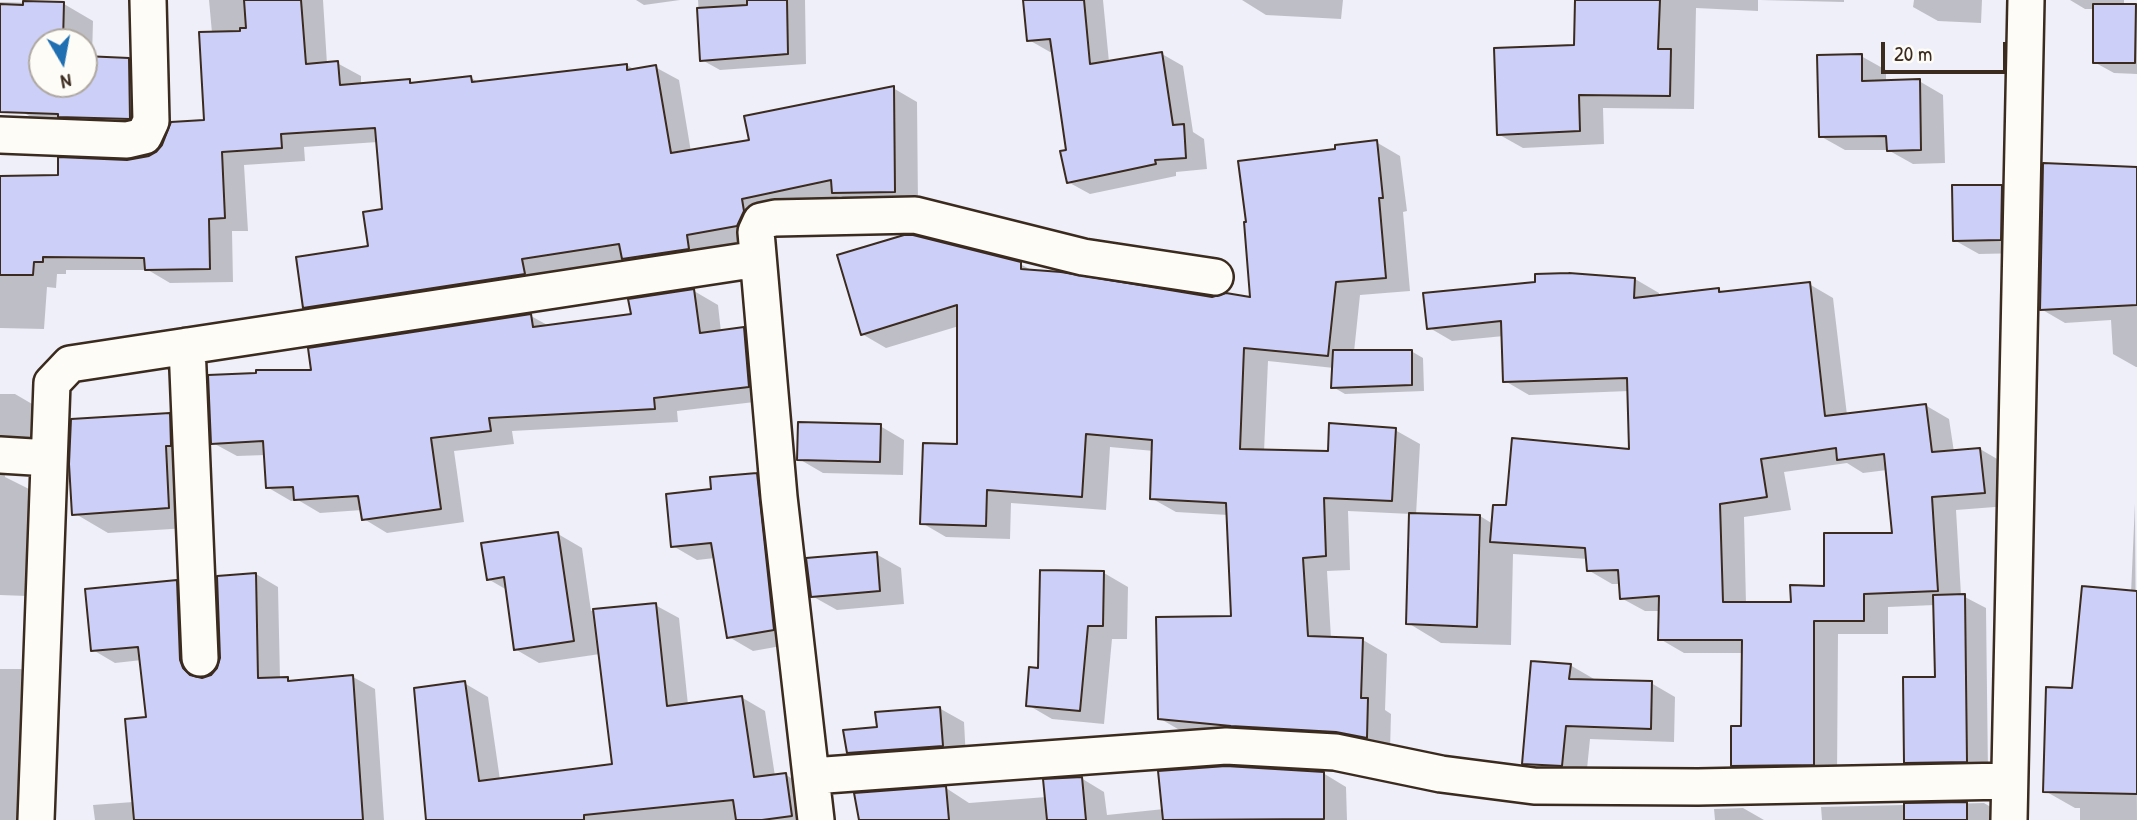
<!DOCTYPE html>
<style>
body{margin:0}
#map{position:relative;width:2137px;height:820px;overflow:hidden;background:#eeeff8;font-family:"Patrick Hand",sans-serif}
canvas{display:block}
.north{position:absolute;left:28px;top:28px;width:70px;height:70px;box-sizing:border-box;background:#fdfcf7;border:2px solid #afa8a0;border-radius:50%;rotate:170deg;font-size:19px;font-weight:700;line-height:28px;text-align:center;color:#3b2a1e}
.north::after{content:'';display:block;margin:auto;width:24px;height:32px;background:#1f6fb2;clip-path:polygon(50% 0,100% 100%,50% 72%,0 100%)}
.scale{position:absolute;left:1881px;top:42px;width:126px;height:32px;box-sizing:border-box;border:4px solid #3b2a1e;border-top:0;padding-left:9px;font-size:21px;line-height:24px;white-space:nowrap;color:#3b2a1e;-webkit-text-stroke:5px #fdfcf7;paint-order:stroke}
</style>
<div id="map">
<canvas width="2137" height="820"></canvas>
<div class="north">N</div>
<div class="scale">20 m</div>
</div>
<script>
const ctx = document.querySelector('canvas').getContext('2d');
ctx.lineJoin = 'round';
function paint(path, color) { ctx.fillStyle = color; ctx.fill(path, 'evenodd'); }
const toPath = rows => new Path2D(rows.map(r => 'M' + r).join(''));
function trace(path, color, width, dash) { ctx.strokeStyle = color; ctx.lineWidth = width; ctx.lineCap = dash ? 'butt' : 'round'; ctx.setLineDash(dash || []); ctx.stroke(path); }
paint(toPath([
 [209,0,323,0,327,64,337,63,361,76,361,85,410,81,416,84,471,78,480,83,627,65,635,70,655,67,679,80,691,152,751,141,893,88,917,102,918,204,857,205,841,196,765,211,761,239,710,248,712,262,647,272,625,260,545,272,547,287,328,321,304,307,370,248,384,211,378,142,304,147,305,161,244,165,248,231,232,231,233,282,170,283,148,270,66,270,66,274,57,274,56,288,47,287,44,329,0,328,0,178,60,177,132,161,158,153,206,121,212,33],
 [636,0,680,0,644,5],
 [698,0,805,0,806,64,720,70,702,60],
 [1025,0,1103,0,1109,62,1162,54,1183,66,1193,132,1204,139,1207,169,1176,172,1176,176,1090,194,1068,182,1068,151,1054,52,1050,52,1029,40],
 [1242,0,1343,0,1341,19,1266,15],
 [1577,0,1758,0,1758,11,1696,8,1694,109,1603,108,1604,144,1523,148,1498,134,1576,46],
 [1760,0,1844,0,1844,2],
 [1914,0,1982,0,1981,23,1938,21,1913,7],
 [2070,0,2124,0,2124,5,2137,7,2137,74,2114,73,2094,62,2095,9,2085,9],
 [0,2,64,4,93,21,92,58,129,59,159,77,159,135,51,129,21,111,0,110],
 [42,42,84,42,84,84,42,84],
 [1861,56,1886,70,1886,82,1919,81,1943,95,1945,163,1913,164,1888,150,1845,150,1820,136],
 [1376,142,1400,156,1407,211,1403,212,1410,291,1360,295,1354,352,1411,351,1423,358,1424,391,1345,394,1333,387,1334,368,1268,361,1264,452,1329,453,1395,430,1420,444,1416,515,1480,516,1493,524,1507,507,1631,451,1629,391,1529,395,1505,381,1504,336,1452,341,1428,327,1537,283,1569,275,1635,279,1659,293,1659,296,1718,289,1725,293,1809,284,1833,298,1847,415,1925,405,1949,419,1954,452,1980,449,2004,463,2008,506,1956,510,1961,595,1986,608,1988,773,1927,774,1905,762,1936,678,1935,605,1888,607,1888,634,1838,634,1837,778,1756,779,1732,765,1743,728,1743,653,1684,653,1660,639,1660,611,1645,611,1621,598,1620,584,1612,584,1588,570,1588,559,1513,554,1511,645,1441,643,1408,623,1411,514,1348,511,1350,570,1327,571,1331,638,1363,640,1387,654,1385,710,1391,714,1390,751,1183,732,1159,718,1233,617,1228,515,1176,512,1151,498,1154,451,1110,447,1106,510,1011,503,1010,539,946,537,922,523,959,446,959,326,886,348,862,334,1020,264,1035,272,1212,299,1252,299,1337,150],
 [1847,463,1863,473,1887,470,1894,535,1826,588,1792,604,1746,604,1744,517,1791,510,1784,472],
 [2137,169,2137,367,2136,367,2113,354,2111,320,2065,323,2041,309],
 [2002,186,2026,200,2025,253,1979,254,1954,240],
 [694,291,718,305,721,332,744,329,767,343,772,400,677,411,678,422,512,431,514,444,454,451,464,522,387,533,364,519,362,510,320,513,298,500,291,501,267,487,266,455,237,456,213,443,313,371,531,316,549,326,633,316],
 [0,394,15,394,39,408,36,449,4,468,5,477,33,491,27,596,0,595],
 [169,415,203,435,203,527,108,533,74,513],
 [880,426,904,440,903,475,823,473,799,459],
 [756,475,781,489,798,643,753,651,729,637,715,558,697,560,673,546,713,491],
 [2135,503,2137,820,2080,820,2080,808,2075,808,2045,791,2073,690,2131,593],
 [558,534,582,548,591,611,655,605,679,618,688,705,741,697,765,711,775,776,786,775,810,789,814,820,428,820,464,683,488,697,500,780,614,765,600,654,539,663,515,649,507,590,488,579],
 [876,554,901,568,904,604,837,610,812,596],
 [1104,573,1128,587,1127,639,1112,639,1104,724,1052,719,1028,705],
 [256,574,278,587,280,679,287,679,294,682,353,677,375,689,384,820,95,820,93,805,133,802,148,719,142,660,115,663,93,650,176,582,198,595,202,673,204,679,212,676,219,669],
 [1570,665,1594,679,1594,682,1651,683,1675,697,1674,742,1590,739,1586,779,1548,777,1524,763],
 [0,669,21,669,45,683,30,820,0,820],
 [939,708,964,722,966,759,873,766,849,752,878,728],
 [1323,773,1346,787,1347,820,861,820,946,788,969,803,1046,797,1081,778,1104,792,1107,815,1164,809],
 [1984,803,2006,816,2006,820,1822,820,1821,807],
 [1743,808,1764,820,1715,820,1714,809]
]), '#0003');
const building = toPath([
 [244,0,301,0,306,64,338,61,340,85,410,79,410,83,471,76,472,82,627,64,627,70,656,65,671,153,749,140,744,116,894,86,895,192,832,193,831,180,742,199,744,211,737,226,687,235,689,249,622,259,619,244,522,259,525,274,303,308,296,257,368,246,363,212,382,209,375,128,281,134,282,148,222,152,225,218,209,219,210,269,145,270,144,258,43,257,43,262,34,262,33,275,0,275,0,176,58,175,58,157,127,160,149,156,156,152,162,145,171,122,204,120,199,32,240,31,240,28,246,28,244,0],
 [747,0,787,0,788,54,700,61,697,8,747,5,747,0],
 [1023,0,1084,0,1090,64,1162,52,1173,125,1184,124,1186,158,1155,160,1156,164,1067,183,1060,151,1066,150,1050,39,1027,41,1023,0],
 [1575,0,1660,0,1658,49,1671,49,1670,96,1579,95,1580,131,1497,135,1494,48,1574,45,1575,0],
 [23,1,64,2,63,42,42,42,42,84,84,84,84,56,129,58,130,119,58,117,58,114,0,112,0,4,23,5,23,1],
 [2093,4,2136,4,2135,63,2093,63,2093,4],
 [1862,54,1862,81,1920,79,1921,150,1887,151,1886,136,1819,137,1817,55,1862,54],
 [1377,140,1383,198,1379,198,1386,278,1336,282,1328,356,1244,348,1240,449,1328,451,1329,423,1396,428,1392,501,1324,498,1326,556,1303,558,1308,636,1363,638,1361,698,1368,698,1367,738,1336,732,1231,726,1158,719,1156,617,1231,616,1226,503,1150,499,1152,440,1086,434,1082,497,987,490,986,526,920,524,923,443,957,444,957,305,861,335,837,255,904,235,913,235,1021,262,1021,269,1061,272,1212,297,1226,293,1250,297,1244,222,1246,222,1238,161,1335,149,1335,145,1377,140],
 [2043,163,2137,167,2137,305,2040,310,2043,163],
 [1952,185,2002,185,2001,240,1953,241,1952,185],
 [1569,273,1635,278,1634,298,1719,288,1719,292,1810,282,1825,416,1926,404,1932,452,1980,448,1985,493,1932,497,1938,591,1864,594,1864,621,1814,621,1814,765,1731,766,1731,726,1741,726,1742,640,1658,640,1659,596,1620,599,1618,570,1587,571,1585,548,1490,542,1493,505,1506,505,1512,438,1629,449,1627,378,1503,382,1501,321,1427,329,1423,293,1535,282,1535,274,1569,273],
 [1836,448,1837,460,1884,454,1892,533,1824,533,1824,586,1790,585,1791,602,1723,602,1720,504,1767,497,1761,459,1836,448],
 [694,289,700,333,744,327,749,387,654,398,655,409,489,418,491,431,431,438,441,509,362,520,358,496,294,500,293,487,266,488,263,441,211,444,208,375,256,373,256,370,311,370,308,348,531,314,533,327,631,314,628,299,694,289],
 [1333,350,1412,350,1412,385,1331,388,1333,350],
 [170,413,171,446,166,446,169,508,72,515,69,464,71,419,170,413],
 [798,422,881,424,880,462,797,460,798,422],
 [757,473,774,630,727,638,711,543,671,547,666,494,711,489,710,477,757,473],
 [1409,513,1480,515,1477,627,1406,624,1409,513],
 [558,532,574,641,514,650,504,577,487,580,481,543,558,532],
 [877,552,880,591,811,597,806,558,877,552],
 [1040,570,1104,571,1103,626,1088,626,1080,711,1026,706,1029,667,1038,668,1040,570],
 [256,573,258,678,288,677,288,681,353,675,363,820,134,820,125,719,146,717,138,647,91,651,85,589,177,580,180,660,183,668,190,675,202,678,211,675,217,668,220,658,217,576,256,573],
 [2082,586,2137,591,2137,794,2043,792,2046,687,2072,688,2082,586],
 [1965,594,1967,762,1904,763,1903,677,1935,677,1933,595,1965,594],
 [656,603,667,706,742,696,754,777,786,773,792,816,762,820,736,820,733,800,584,815,584,820,426,820,414,688,465,681,479,781,612,764,593,609,656,603],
 [1531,661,1571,664,1569,679,1652,681,1651,729,1566,726,1562,766,1522,764,1531,661],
 [940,707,943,746,847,753,843,730,877,727,875,712,940,707],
 [1226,766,1324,772,1324,819,1163,820,1158,771,1226,766],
 [1082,777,1086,820,1047,820,1043,779,1082,777],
 [946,786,949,820,859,820,854,793,946,786],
 [1967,802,1967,820,1904,820,1904,803,1967,802]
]);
paint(building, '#ccd0f9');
trace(building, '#3b2a1e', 2);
const street = toPath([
 [0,135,127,140,144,136,151,121,148,0],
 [187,346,200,658],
 [0,455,49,458],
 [812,776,1226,746,1335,752,1441,774,1534,786,1698,787,2009,781],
 [36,820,52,383,70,364,758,259],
 [816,820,779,497,756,232,761,221,775,218,915,215,1083,257,1215,277],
 [2009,820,2026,0]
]);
trace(street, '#3b2a1e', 40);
trace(street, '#fdfcf7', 35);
</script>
